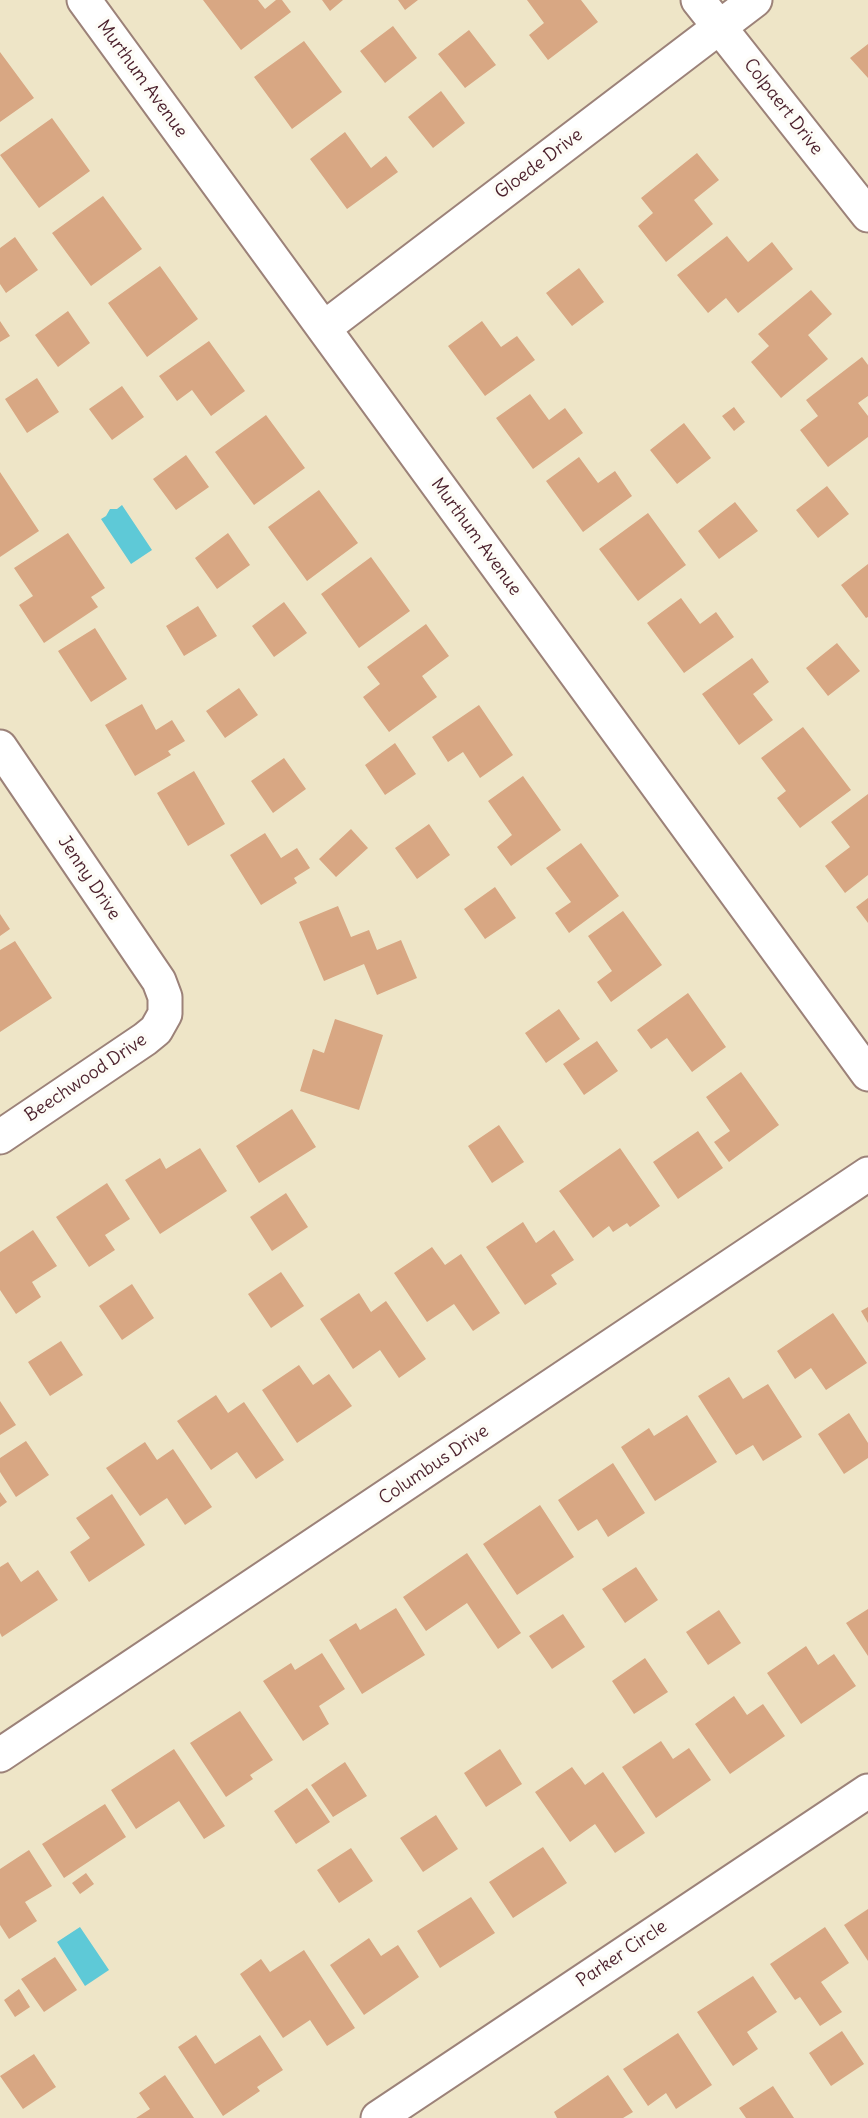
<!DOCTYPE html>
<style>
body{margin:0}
canvas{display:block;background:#eee5c7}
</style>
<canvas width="868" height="2118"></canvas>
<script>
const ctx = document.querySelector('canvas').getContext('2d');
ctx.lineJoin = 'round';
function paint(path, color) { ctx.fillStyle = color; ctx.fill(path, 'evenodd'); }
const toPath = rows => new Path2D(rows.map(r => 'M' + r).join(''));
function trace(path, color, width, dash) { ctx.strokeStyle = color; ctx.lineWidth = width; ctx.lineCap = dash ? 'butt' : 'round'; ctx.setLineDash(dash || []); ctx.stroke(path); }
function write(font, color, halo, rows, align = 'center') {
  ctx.font = font + ' Delius,sans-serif'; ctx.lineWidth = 7; ctx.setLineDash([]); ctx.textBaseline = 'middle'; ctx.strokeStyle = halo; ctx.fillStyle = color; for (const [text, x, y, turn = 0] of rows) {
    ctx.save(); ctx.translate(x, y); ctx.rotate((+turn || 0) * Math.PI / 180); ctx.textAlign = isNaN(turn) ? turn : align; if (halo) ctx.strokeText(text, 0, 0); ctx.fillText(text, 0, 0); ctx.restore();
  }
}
paint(toPath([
 [122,505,152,550,131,564,101,519,106,516,110,509,117,509],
 [80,1927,109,1970,85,1986,57,1942]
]), '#5ec9d7');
paint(toPath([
 [203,0,258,0,265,9,276,0,282,0,291,12,241,50],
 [322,0,343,0,330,11],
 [398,0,418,0,405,10],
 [527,0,581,0,598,22,548,60,529,35,544,23],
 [393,26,417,58,385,83,360,51],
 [469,30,496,65,465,88,438,54],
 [304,41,342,92,292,129,254,77],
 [868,44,868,78,850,58],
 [0,52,34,98,0,122],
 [441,91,465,123,433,148,408,117],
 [52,118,90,171,39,208,0,155],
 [345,132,371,168,386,156,398,172,347,209,310,159],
 [697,153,719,180,694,200,713,224,666,262,638,226,653,213,641,198],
 [103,196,142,249,91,286,52,233],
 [727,236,748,262,772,242,793,269,738,313,726,298,708,313,677,275],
 [15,237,38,270,6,293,0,284,0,248],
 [160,266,198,319,147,357,108,303],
 [579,268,604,302,572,326,546,293],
 [811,290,832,314,808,335,828,359,781,398,751,362,769,346,758,334],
 [68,311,90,343,58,367,35,335],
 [0,321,10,336,0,342],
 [482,321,501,347,517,336,535,360,485,396,448,346],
 [209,341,245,391,211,416,192,390,177,401,159,376],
 [862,357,868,365,868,396,858,403,868,416,868,437,828,467,800,430,818,416,806,400],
 [37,378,59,412,27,433,5,399],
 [122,386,144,417,112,440,89,409],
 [530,394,549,420,565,408,583,433,533,469,496,418],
 [734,407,745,422,734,431,722,416],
 [266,415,305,468,254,505,215,452],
 [684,423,711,458,677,484,650,450],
 [186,455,209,487,176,510,153,479],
 [579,457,598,483,615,471,632,496,583,532,546,481],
 [0,472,39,531,0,557],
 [827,486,849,514,818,538,796,510],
 [319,490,358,543,307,581,268,527],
 [735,502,758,531,719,559,698,531],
 [648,513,686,565,638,601,599,549],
 [68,533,105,588,91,597,98,607,44,643,19,605,33,596,14,568],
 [228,533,250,565,217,589,195,558],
 [371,557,410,611,359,648,321,594],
 [868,564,868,617,866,618,841,585],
 [681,598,700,624,716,612,734,637,684,673,647,623],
 [284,602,307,633,274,657,252,626],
 [198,606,217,636,184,656,166,626],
 [426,624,449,656,422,676,437,697,389,732,363,697,380,684,367,667],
 [95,628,127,679,91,702,58,651],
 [837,643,860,671,828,696,806,668],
 [752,658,769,682,753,694,773,720,739,745,702,694],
 [239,688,258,715,225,738,206,711],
 [142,704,156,730,172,720,185,741,168,751,171,755,135,776,105,725],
 [479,705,513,755,480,778,463,752,448,762,432,737],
 [803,727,851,790,800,828,777,798,786,791,761,758],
 [395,743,416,774,385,795,365,765],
 [284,758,306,789,273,813,251,781],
 [194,771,225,824,188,846,157,793],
 [523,776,561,830,511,866,497,847,512,835,488,801],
 [868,794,868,875,845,893,825,866,850,847,831,822],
 [429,824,450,855,417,879,395,848],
 [351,829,368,848,336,877,319,859],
 [265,833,281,858,297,848,310,868,294,878,297,883,261,905,230,855],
 [581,843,619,896,569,933,555,913,571,902,546,868],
 [495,887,516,918,485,939,464,909],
 [868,898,868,923,856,907],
 [338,906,351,937,369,930,377,950,401,940,417,978,377,995,364,964,324,981,299,922],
 [623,911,662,965,611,1002,597,982,612,971,588,936],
 [0,914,10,929,0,936],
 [15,941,52,998,0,1032,0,950],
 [688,993,726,1047,692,1072,667,1038,651,1049,637,1030],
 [559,1009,580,1039,546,1063,525,1033],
 [335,1019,383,1035,359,1110,300,1091,313,1049,324,1053],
 [597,1041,618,1071,584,1095,563,1064],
 [741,1072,779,1125,729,1162,714,1142,730,1131,706,1097],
 [292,1109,316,1147,259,1183,236,1146],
 [499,1125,524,1162,492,1183,468,1146],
 [698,1131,723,1168,678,1199,653,1162],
 [200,1148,227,1191,160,1234,125,1180,160,1158,166,1169],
 [620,1148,660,1206,630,1227,627,1223,613,1232,609,1226,593,1238,559,1191],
 [107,1183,130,1219,105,1235,115,1250,89,1267,56,1217],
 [286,1193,308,1227,272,1251,250,1217],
 [523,1222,536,1243,554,1230,574,1260,551,1275,557,1284,525,1305,486,1247],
 [33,1230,57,1266,32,1282,41,1297,16,1314,0,1290,0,1252],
 [432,1247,445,1265,461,1254,500,1313,473,1331,454,1304,427,1322,394,1273],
 [281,1272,304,1306,271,1328,248,1294],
 [132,1284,154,1318,122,1340,99,1306],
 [359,1293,371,1312,386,1301,426,1359,399,1378,380,1350,353,1369,320,1319],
 [868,1307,868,1323,861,1311],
 [833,1313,867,1363,826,1390,811,1368,795,1379,777,1351],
 [61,1341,83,1375,50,1396,28,1362],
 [299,1365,313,1385,329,1374,352,1406,297,1443,262,1390],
 [729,1377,743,1399,768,1384,802,1437,763,1461,753,1445,736,1455,698,1396],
 [216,1395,228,1413,244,1402,284,1460,256,1479,237,1452,211,1470,177,1421],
 [0,1401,16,1425,0,1435],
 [849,1413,868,1443,868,1458,844,1474,818,1434],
 [687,1415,717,1462,655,1501,621,1447,649,1428,654,1436],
 [26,1441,49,1475,16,1497,0,1472,0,1458],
 [145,1442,157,1460,173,1449,212,1507,185,1525,167,1498,140,1516,106,1468],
 [613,1463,645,1513,608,1537,597,1519,578,1531,558,1500],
 [0,1492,7,1502,0,1507],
 [112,1494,145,1545,89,1582,70,1552,90,1538,76,1518],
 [540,1505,574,1557,517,1595,483,1544],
 [467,1553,521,1633,498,1649,467,1603,426,1631,403,1597],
 [8,1562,21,1582,38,1570,58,1600,2,1637,0,1633,0,1567],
 [636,1567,658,1600,625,1623,602,1589],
 [396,1608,425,1655,362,1694,329,1640,356,1623,360,1630],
 [868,1609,868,1656,846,1623],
 [719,1610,741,1643,708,1665,686,1632],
 [563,1614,585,1647,552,1669,529,1636],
 [806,1646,818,1665,834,1654,856,1686,801,1724,767,1673],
 [322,1653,345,1689,319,1706,329,1724,303,1741,263,1681,291,1663,295,1670],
 [645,1658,668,1692,634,1714,612,1681],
 [734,1696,747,1715,763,1704,785,1736,730,1774,695,1724],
 [240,1711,273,1760,250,1775,253,1779,226,1797,190,1743],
 [661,1741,673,1759,689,1748,711,1780,656,1818,622,1767],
 [174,1749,225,1826,204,1839,179,1801,136,1829,111,1790],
 [500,1749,522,1784,486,1807,464,1773],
 [345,1762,367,1796,333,1817,311,1785],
 [572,1767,585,1785,603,1772,645,1833,615,1853,595,1824,570,1842,535,1792],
 [307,1788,330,1822,296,1844,274,1811],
 [105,1804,126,1837,64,1878,42,1844],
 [436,1815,458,1849,423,1872,400,1838],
 [543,1847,567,1883,513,1918,489,1882],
 [351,1848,373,1881,339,1903,317,1870],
 [29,1850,52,1886,25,1902,37,1921,9,1939,0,1925,0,1869],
 [86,1873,94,1884,80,1894,72,1883],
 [471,1897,495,1933,440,1968,417,1931],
 [868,1909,868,1961,844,1925],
 [825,1927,849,1963,821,1982,842,2012,820,2026,800,1997,795,2000,770,1964],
 [369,1938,381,1956,398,1945,419,1977,364,2015,330,1965],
 [304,1950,355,2028,327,2046,310,2020,283,2038,240,1974,261,1959,270,1972],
 [55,1957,77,1990,44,2012,21,1979],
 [753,1976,777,2012,747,2032,758,2049,733,2066,697,2012],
 [19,1989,30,2007,15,2017,4,2000],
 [842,2031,864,2064,831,2086,809,2053],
 [678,2033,712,2085,676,2109,666,2093,648,2106,623,2069],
 [196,2035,215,2064,260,2035,283,2070,257,2087,260,2091,223,2116,178,2047],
 [34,2054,56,2087,23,2109,0,2076],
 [165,2075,194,2118,136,2118,150,2109,139,2093],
 [608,2075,633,2112,623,2118,557,2118,554,2112],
 [773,2086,794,2118,746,2118,739,2108]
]), '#d8a783');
const street = toPath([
 [84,0,868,1074],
 [698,0,868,215],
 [324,328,755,0],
 [0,747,159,981,165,997,165,1014,156,1030,145,1039,0,1137],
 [0,1755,868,1174],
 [378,2118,868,1791]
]);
trace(street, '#9c8279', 37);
trace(street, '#fff', 33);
write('18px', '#4a1f2b', '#fdfcf7', [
 ["Murthum Avenue",142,79,54],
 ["Colpaert Drive",783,107,52],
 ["Gloede Drive",539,164,-37],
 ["Murthum Avenue",476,537,54],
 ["Jenny Drive",89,878,56],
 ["Beechwood Drive",86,1078,-34],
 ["Columbus Drive",434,1465,-34],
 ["Parker Circle",622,1954,-34]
]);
</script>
